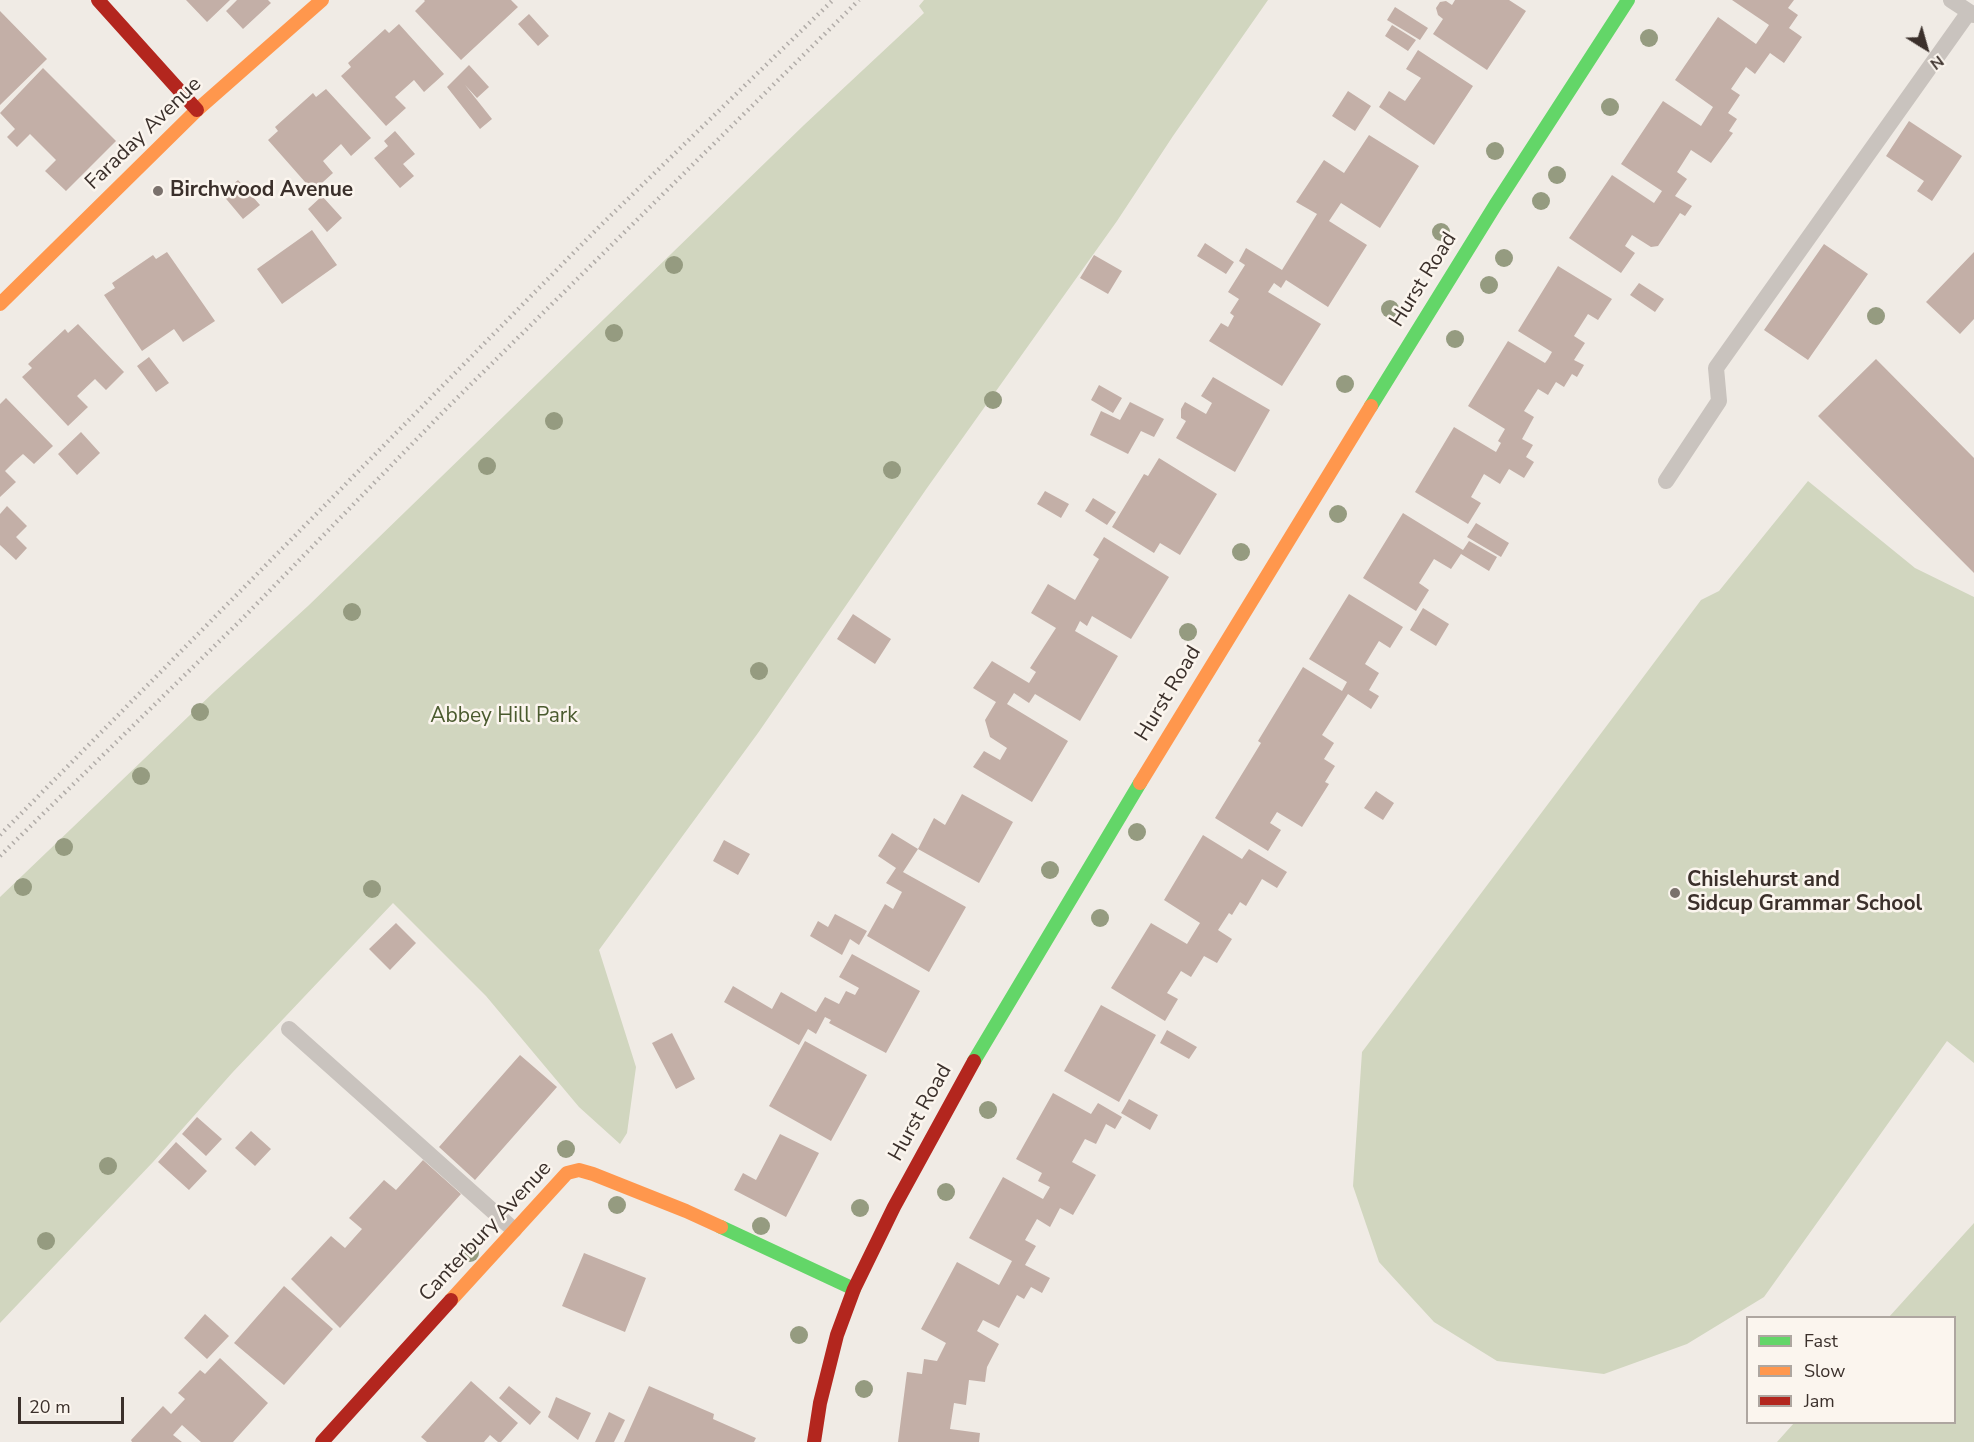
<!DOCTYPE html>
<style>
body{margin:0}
#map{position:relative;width:1974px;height:1442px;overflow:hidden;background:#f0ebe5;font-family:"Nunito Sans",sans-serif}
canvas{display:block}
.legend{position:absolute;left:1746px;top:1316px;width:210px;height:108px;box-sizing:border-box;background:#fbf5ee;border:2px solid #aea6a0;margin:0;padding:8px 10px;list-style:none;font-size:18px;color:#3b302b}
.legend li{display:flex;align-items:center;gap:12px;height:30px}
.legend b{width:30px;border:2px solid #aea6a0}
.north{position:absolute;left:1896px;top:18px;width:60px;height:60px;-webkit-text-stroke:4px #fbf5ee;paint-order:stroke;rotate:143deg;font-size:16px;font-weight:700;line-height:24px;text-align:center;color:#3b302b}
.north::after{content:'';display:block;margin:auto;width:21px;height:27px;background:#3b302b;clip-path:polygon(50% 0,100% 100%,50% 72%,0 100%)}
.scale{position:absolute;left:18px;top:1397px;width:106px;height:27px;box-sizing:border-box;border:3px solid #3b302b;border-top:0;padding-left:8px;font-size:18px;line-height:21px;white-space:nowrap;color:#3b302b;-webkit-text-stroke:4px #fbf5ee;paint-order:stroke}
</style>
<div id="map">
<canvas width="1974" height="1442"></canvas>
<ul class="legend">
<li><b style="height:8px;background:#63d668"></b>Fast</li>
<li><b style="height:8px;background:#ff974d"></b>Slow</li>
<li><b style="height:8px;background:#b3261e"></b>Jam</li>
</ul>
<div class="north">N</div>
<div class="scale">20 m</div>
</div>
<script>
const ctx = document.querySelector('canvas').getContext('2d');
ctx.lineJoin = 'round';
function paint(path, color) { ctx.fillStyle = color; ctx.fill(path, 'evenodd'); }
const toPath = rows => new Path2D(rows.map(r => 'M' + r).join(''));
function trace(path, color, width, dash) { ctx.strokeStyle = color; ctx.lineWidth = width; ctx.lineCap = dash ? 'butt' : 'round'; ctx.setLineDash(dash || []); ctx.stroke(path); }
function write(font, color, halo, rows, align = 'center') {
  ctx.font = font + ' "Nunito Sans",sans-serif'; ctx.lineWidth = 5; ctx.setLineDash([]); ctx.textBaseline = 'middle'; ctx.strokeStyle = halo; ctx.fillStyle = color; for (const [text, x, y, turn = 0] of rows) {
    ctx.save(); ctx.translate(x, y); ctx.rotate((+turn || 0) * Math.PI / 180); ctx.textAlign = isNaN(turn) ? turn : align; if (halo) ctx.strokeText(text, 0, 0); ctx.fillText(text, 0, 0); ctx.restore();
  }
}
paint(toPath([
 [924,0,1268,0,1173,136,1117,221,927,488,758,733,599,950,636,1067,627,1133,620,1144,579,1107,486,996,393,903,232,1073,153,1162,0,1323,0,897,215,691,308,606,804,125,924,13,919,6],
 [1808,481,1915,568,1974,597,1974,1063,1947,1041,1764,1297,1687,1344,1604,1374,1497,1361,1434,1322,1379,1262,1353,1186,1362,1052,1701,600,1719,591],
 [1974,1223,1974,1442,1777,1442,1794,1423,1954,1422,1954,1318,1889,1317]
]), '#d1d6bf');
paint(toPath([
 [186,0,230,0,207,22],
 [237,0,268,0,271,3,243,29,226,11],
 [424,0,511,0,518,7,461,60,415,11,425,1],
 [1455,0,1509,0,1526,11,1487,70,1433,34,1443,19,1438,15,1436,8,1440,2,1446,1,1452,5],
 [1732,0,1794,0,1788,8,1798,15,1789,28,1802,37,1784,63,1770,53,1755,74,1746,67,1731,89,1740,95,1728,113,1737,119,1729,131,1733,133,1711,163,1691,150,1677,172,1687,179,1675,196,1692,206,1685,216,1680,213,1658,246,1651,247,1632,235,1625,246,1635,253,1621,273,1569,238,1612,175,1654,203,1662,191,1621,164,1663,101,1701,126,1713,107,1675,80,1718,17,1756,44,1763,34,1769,25],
 [1395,7,1428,28,1420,40,1387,20],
 [0,11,47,59,0,105],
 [529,14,549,36,538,46,518,24],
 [399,24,444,74,424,92,414,80,395,97,406,108,386,126,341,76,351,67,348,63,385,29,389,33],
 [1392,25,1416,40,1408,51,1385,36],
 [1418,50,1473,86,1434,145,1379,107,1389,91,1405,101,1421,78,1406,69],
 [469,65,489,87,477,98,465,85,492,119,480,129,447,87],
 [43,68,116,141,66,191,45,171,56,160,30,134,17,147,7,137,15,129,0,113],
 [326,89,371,138,351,156,341,144,323,161,333,173,313,191,268,140,278,131,275,127,313,93,316,97],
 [1348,91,1371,106,1355,131,1332,116],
 [1909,121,1962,156,1932,201,1917,191,1924,181,1886,156],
 [395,131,415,154,403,164,414,176,400,188,374,158,388,146,384,141],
 [1369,135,1419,166,1380,228,1341,203,1329,221,1367,245,1328,307,1286,280,1281,288,1274,283,1268,292,1321,324,1282,386,1209,341,1221,323,1228,327,1234,316,1230,313,1239,299,1228,292,1245,265,1239,261,1246,248,1282,270,1317,214,1296,202,1324,160,1344,173],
 [238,180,260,205,243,219,222,194],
 [322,196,342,218,327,232,308,209],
 [312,230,337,265,282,304,257,269],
 [1205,243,1234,262,1226,274,1197,256],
 [1824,244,1868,274,1808,360,1764,330],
 [167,252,215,321,183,342,174,329,142,351,104,295,115,288,112,283,153,255,156,259],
 [1974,252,1974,319,1960,334,1926,302],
 [1094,255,1122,271,1108,294,1080,278],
 [1558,266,1612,299,1598,320,1588,314,1574,336,1585,343,1574,360,1584,365,1577,377,1572,374,1564,387,1556,382,1548,395,1538,389,1524,411,1534,417,1522,439,1533,445,1526,457,1534,462,1524,478,1509,469,1500,484,1484,474,1471,497,1481,503,1468,524,1415,492,1454,427,1496,452,1501,443,1498,441,1505,429,1468,406,1508,341,1545,363,1548,359,1552,352,1518,331],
 [1639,283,1664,299,1655,312,1630,295],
 [78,324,124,372,106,390,95,379,77,396,88,407,68,426,22,377,32,368,28,364,65,329,68,333],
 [149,357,169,383,156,392,137,366],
 [1876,359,1974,458,1974,573,1818,416],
 [1213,377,1270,410,1235,472,1176,438,1186,421,1181,418,1181,409,1185,402,1206,414,1212,403,1201,396],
 [1099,385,1122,398,1113,413,1091,400],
 [6,398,53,446,34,464,23,454,14,462,5,471,16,482,0,497,0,404],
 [1130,402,1164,419,1154,437,1141,431,1128,454,1090,435,1101,411,1120,420],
 [81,432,100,453,77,475,58,454],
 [1159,458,1217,494,1180,555,1160,543,1154,553,1112,527,1144,474,1148,476],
 [1045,491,1069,504,1061,518,1037,504],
 [1093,498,1116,512,1107,525,1085,511],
 [7,506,27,526,16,537,27,548,16,560,0,545,0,514],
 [1403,513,1463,550,1469,541,1497,557,1489,571,1461,554,1451,569,1434,559,1419,583,1429,590,1416,611,1363,578],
 [1476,523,1509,543,1501,557,1467,537],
 [1104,537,1169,577,1131,639,1092,616,1087,626,1080,621,1075,631,1118,656,1080,721,1035,694,1029,703,1014,693,1007,704,1068,741,1032,802,973,767,984,751,1000,760,1007,748,990,737,985,720,996,702,973,688,992,661,1029,683,1036,672,1030,668,1056,628,1031,613,1048,584,1075,600,1099,559,1093,555],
 [1349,594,1403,627,1390,648,1379,641,1365,664,1379,673,1369,690,1379,696,1371,709,1348,694,1322,735,1334,743,1324,759,1335,766,1325,782,1329,784,1302,827,1277,812,1270,823,1281,830,1268,851,1215,818,1261,743,1258,741,1303,667,1342,691,1347,682,1309,659],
 [1423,608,1449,624,1436,646,1410,630],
 [853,614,891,639,875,664,837,639],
 [1376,791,1394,803,1383,820,1364,808],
 [962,794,1013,822,979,883,918,849,934,818,945,825],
 [892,833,918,849,903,872,966,907,929,972,867,936,885,904,893,909,902,892,886,883,896,868,878,856],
 [1203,835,1242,859,1249,849,1287,872,1277,888,1262,879,1246,906,1240,902,1232,915,1229,913,1218,930,1232,939,1217,963,1204,956,1191,977,1181,971,1167,993,1178,999,1165,1021,1111,988,1151,923,1187,944,1200,923,1164,900],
 [724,840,750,854,738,875,713,861],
 [835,914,867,931,859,945,850,939,842,955,810,936,818,921,828,927],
 [396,923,416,943,390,970,369,949],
 [852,954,920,991,886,1053,829,1023,831,1020,825,1017,816,1034,808,1029,799,1045,724,1002,733,986,772,1009,781,992,816,1012,825,997,839,1004,846,991,855,995,859,988,839,977],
 [1101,1005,1156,1035,1119,1102,1064,1071],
 [1167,1030,1197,1047,1189,1059,1160,1043],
 [672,1033,695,1079,676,1089,652,1043],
 [805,1041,867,1075,831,1141,769,1106],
 [520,1055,557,1087,475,1180,439,1147],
 [1053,1093,1091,1114,1098,1103,1122,1117,1115,1129,1106,1124,1096,1144,1085,1139,1072,1162,1096,1175,1073,1215,1060,1208,1050,1227,1037,1219,1025,1240,1036,1246,1025,1265,1050,1278,1042,1293,1031,1287,1024,1299,1017,1295,999,1328,983,1320,977,1331,999,1344,987,1367,985,1382,969,1380,966,1405,954,1403,950,1429,980,1433,979,1442,898,1442,907,1372,922,1374,924,1359,937,1361,946,1343,921,1329,957,1262,999,1285,1012,1261,969,1238,1003,1177,1043,1199,1050,1187,1038,1181,1042,1173,1016,1159],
 [1129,1099,1158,1115,1150,1130,1121,1113],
 [197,1117,222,1139,206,1156,182,1134],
 [251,1131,271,1149,255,1166,235,1148],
 [780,1134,819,1153,786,1217,734,1190,743,1173,756,1180],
 [176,1142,207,1171,189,1190,158,1162],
 [423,1160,461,1194,340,1328,291,1279,331,1236,345,1248,362,1229,349,1218,384,1180,396,1190],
 [584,1253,646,1278,625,1332,562,1306],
 [284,1286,333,1329,284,1385,234,1343],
 [205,1314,229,1336,207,1359,184,1338],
 [220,1358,268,1403,233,1442,201,1442,182,1425,173,1435,182,1442,132,1442,131,1440,163,1406,171,1414,185,1399,178,1393,200,1370,205,1374],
 [471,1381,518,1423,501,1442,498,1442,490,1435,484,1442,427,1442,421,1437],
 [509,1386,541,1412,530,1425,499,1398],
 [649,1386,714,1414,713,1419,756,1438,754,1442,624,1442],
 [556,1397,591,1413,578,1440,548,1417],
 [609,1412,625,1420,614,1442,595,1442]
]), '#c3afa7');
trace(toPath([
 [1951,0,1974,15],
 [1666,481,1719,401,1716,368,1969,12],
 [289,1029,514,1230]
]), '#c9c3be', 16);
trace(toPath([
 [1371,406,1496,204,1628,0],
 [974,1061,1140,783],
 [721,1227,854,1289]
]), '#63d668', 14);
trace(toPath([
 [0,304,197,110,322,0],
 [1140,783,1371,406],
 [451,1300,567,1173,579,1170,593,1174,686,1211,721,1227]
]), '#ff974d', 14);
trace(toPath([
 [98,0,197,110],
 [322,1442,451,1300],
 [814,1442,820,1403,837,1335,854,1289,894,1207,974,1061]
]), '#b3261e', 14);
trace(toPath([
 [0,835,600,226,833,0],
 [0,856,243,618,448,407,859,0]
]), '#b1aca8', 4.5, [1.5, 4.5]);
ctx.fillStyle = '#959b80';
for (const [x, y] of [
 [1649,38],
 [1610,107],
 [1495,151],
 [1557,175],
 [1541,201],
 [1441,232],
 [1504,258],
 [674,265],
 [1489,285],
 [1390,309],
 [1876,316],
 [614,333],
 [1455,339],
 [1345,384],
 [993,400],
 [554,421],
 [487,466],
 [892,470],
 [1338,514],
 [1241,552],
 [352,612],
 [1188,632],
 [759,671],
 [200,712],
 [141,776],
 [1137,832],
 [64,847],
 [1050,870],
 [23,887],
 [372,889],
 [1100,918],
 [988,1110],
 [566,1149],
 [108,1166],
 [946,1192],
 [617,1205],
 [860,1208],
 [761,1226],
 [46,1241],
 [470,1253],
 [799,1335],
 [864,1389]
]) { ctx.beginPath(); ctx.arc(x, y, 9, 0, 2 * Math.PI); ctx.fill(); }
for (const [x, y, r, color] of [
 [158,191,6,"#7a716c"],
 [1675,893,6,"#7a716c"]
]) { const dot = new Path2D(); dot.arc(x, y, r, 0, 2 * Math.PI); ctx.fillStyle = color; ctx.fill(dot); trace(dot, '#fbf5ee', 2); }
write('21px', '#3b302b', '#fbf5ee', [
 ["Faraday Avenue",144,134,-44],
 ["Hurst Road",1424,280,-58],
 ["Hurst Road",1169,694,-59],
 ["Hurst Road",921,1113,-61],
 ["Canterbury Avenue",486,1232,-47]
]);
write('bold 21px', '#3b302b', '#fbf5ee', [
 ["Birchwood Avenue",170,191],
 ["Chislehurst and",1687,881],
 ["Sidcup Grammar School",1687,905]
], 'left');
write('21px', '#4a5a2e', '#fbf5ee', [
 ["Abbey Hill Park",504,717]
]);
</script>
